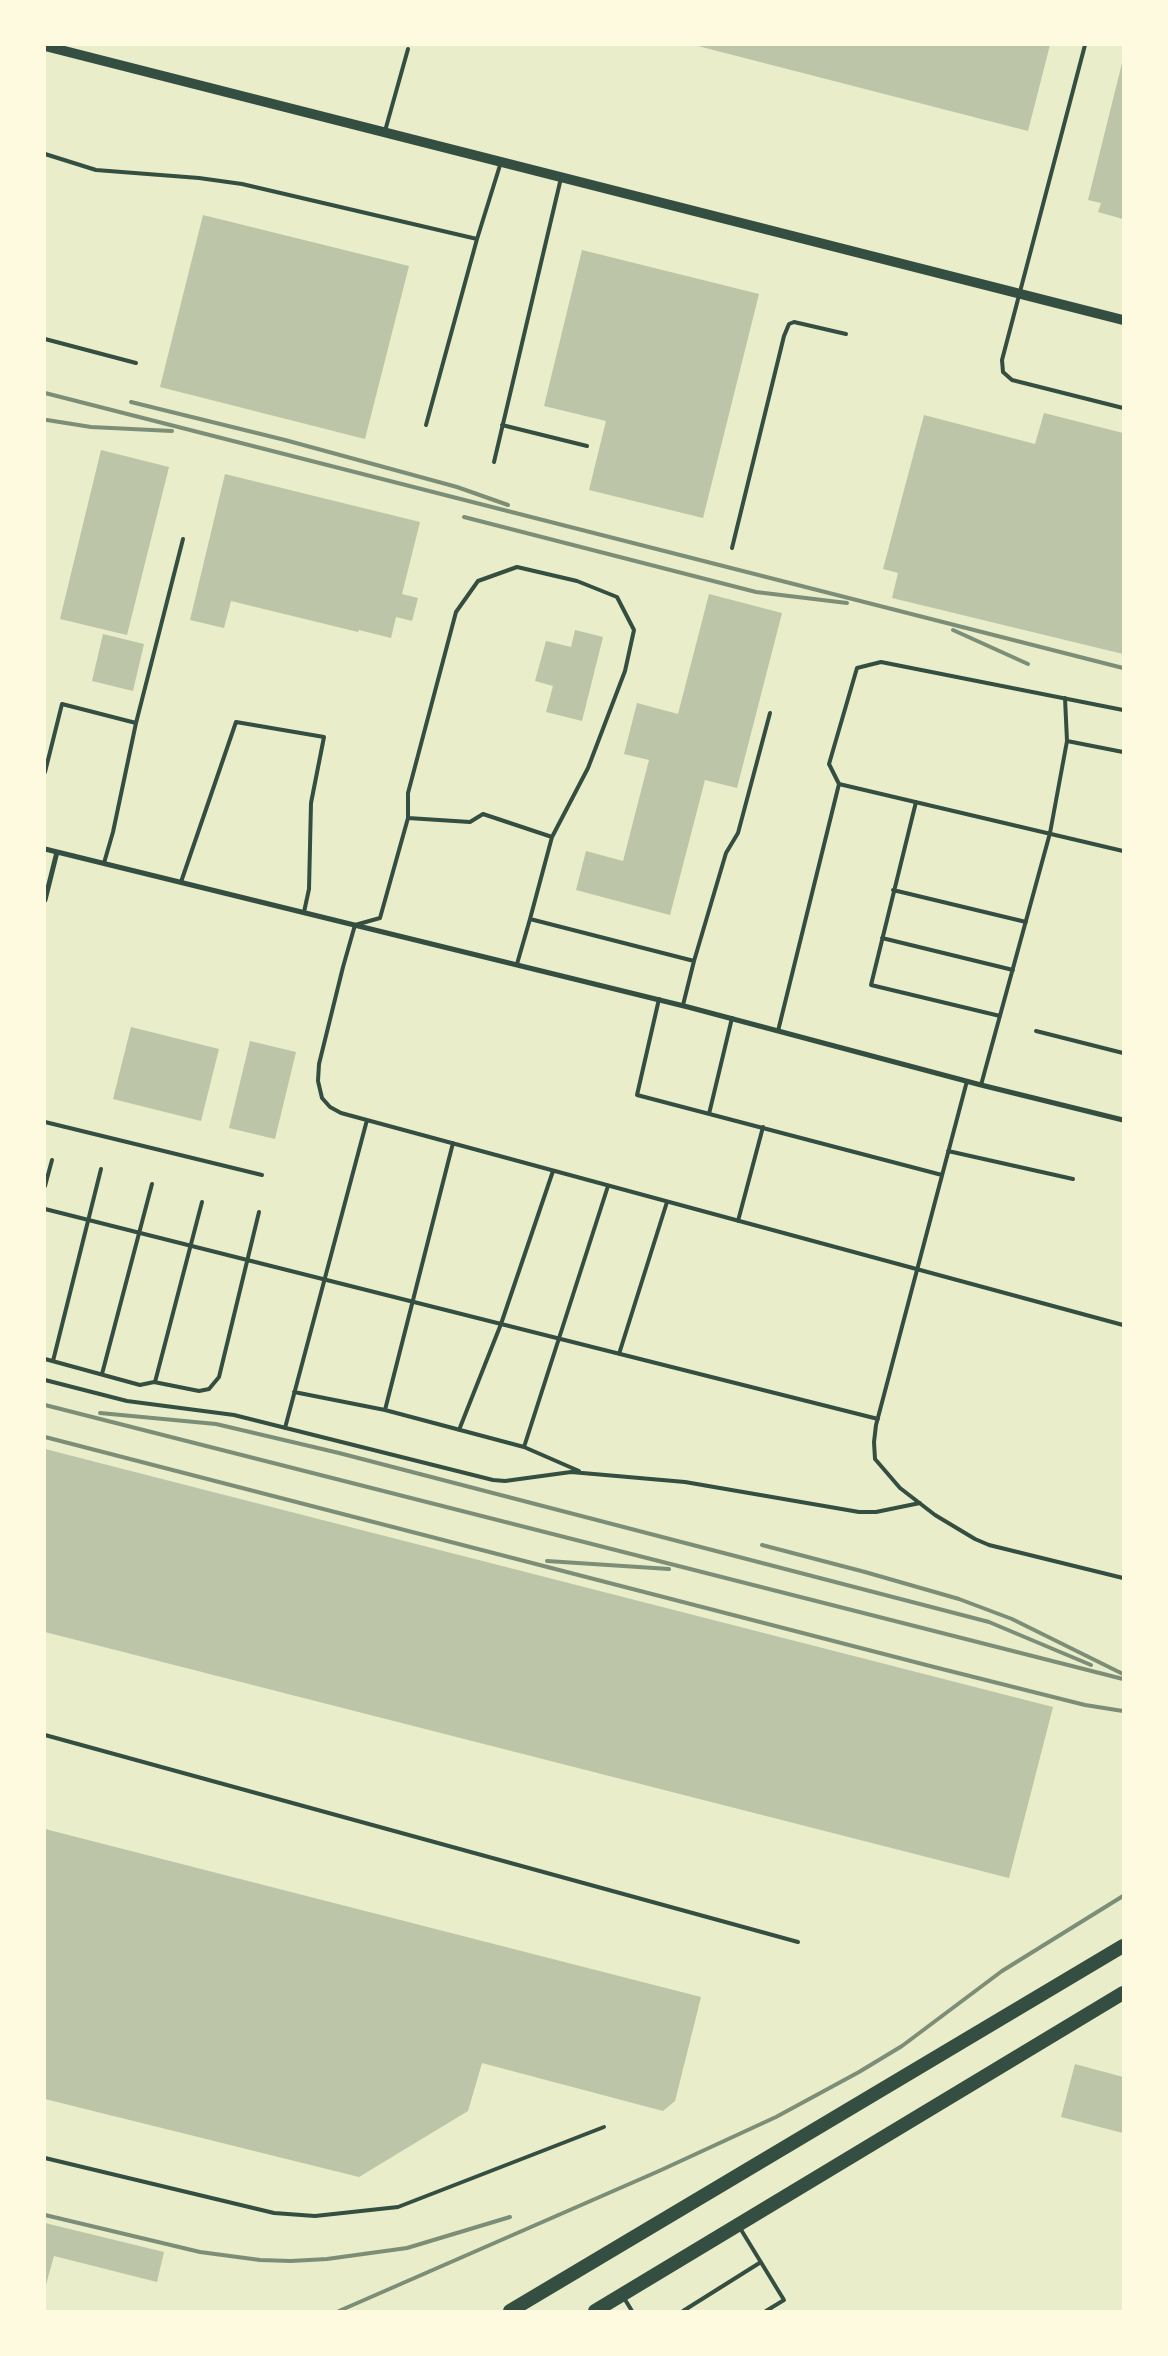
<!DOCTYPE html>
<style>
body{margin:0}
#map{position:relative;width:1168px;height:2356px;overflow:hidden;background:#e9edc9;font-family:Signika,sans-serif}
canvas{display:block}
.frame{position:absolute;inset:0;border:46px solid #fefae0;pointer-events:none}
</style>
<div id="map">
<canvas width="1168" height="2356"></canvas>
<div class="frame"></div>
</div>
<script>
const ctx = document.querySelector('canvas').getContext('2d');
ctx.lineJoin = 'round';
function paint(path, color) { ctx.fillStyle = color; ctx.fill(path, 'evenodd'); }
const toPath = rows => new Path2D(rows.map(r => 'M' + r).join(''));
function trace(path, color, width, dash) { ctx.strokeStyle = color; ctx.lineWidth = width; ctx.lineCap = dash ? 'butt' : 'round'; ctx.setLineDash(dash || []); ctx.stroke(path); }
paint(toPath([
 [694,45,1050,45,1028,131],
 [1122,63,1123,63,1123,219,1098,212,1101,203,1088,200],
 [203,215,409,266,365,439,160,387],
 [582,250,759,294,703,518,589,490,606,421,544,406],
 [1044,413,1123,433,1123,654,892,598,898,573,883,569,924,415,1035,444],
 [101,450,169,467,127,635,60,619],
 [225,474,420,522,402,594,418,598,412,621,396,617,391,638,359,630,358,632,231,601,224,628,190,620],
 [709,594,782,613,737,788,705,780,670,915,576,890,586,851,623,861,649,760,624,754,637,703,678,714],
 [575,630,603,637,582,721,546,712,553,686,535,681,546,641,571,647],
 [103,634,144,644,133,691,92,681],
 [131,1027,219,1049,201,1121,113,1099],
 [250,1041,296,1052,275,1139,229,1128],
 [45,1449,1053,1707,1009,1878,45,1632],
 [45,1829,701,1997,675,2101,663,2111,482,2063,468,2111,359,2177,45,2099],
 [1075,2064,1123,2077,1123,2133,1061,2117],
 [45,2223,164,2252,157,2282,54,2256,45,2288]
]), '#bcc5a7');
trace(toPath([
 [1085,45,1002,360,1003,372,1012,380,1123,408],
 [385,131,408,49],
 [45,154,96,170,199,178,242,184,477,239],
 [45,339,136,363],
 [426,425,477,239,501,162],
 [502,425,587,446],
 [494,462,561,178],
 [732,548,784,336,789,324,794,322,846,334],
 [1065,698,1067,741],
 [1123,710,881,662,857,668,829,764,839,784,1123,851],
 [136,723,183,539],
 [45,772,62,704,136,723,113,832,104,863],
 [916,802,871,985,1000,1016],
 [408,818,408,793,456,612,478,581,517,567,577,581,617,597,634,630,625,671,588,768,552,837],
 [181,882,236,722,324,737,311,803,309,889,304,912],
 [893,890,1026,922],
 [530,919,552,837,483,814,470,822,408,818,380,918,355,925,343,967,319,1064,318,1081,322,1098,330,1107,341,1113,1123,1325],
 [882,938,1013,970],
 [694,961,726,853,738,833,770,713],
 [517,964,530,919,694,961,683,1005],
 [659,999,637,1095,942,1175],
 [778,1031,839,784],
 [1036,1031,1123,1053],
 [967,1081,876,1425,874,1442,875,1459,900,1488,935,1515,975,1539,989,1545,1123,1578],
 [981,1085,1050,833,1067,741,1123,752],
 [709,1114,732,1018],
 [45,1122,262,1175],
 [453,1143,385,1410,524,1447,608,1186],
 [948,1151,1073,1179],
 [45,1186,52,1160],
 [45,1209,878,1419],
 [738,1221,763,1127],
 [619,1354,667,1202],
 [45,1359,140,1385,154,1382,199,1391,209,1389,219,1377,259,1212],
 [53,1361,101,1169],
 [102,1374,152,1184],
 [45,1380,127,1401,234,1415,493,1480,505,1481,571,1472,685,1482,859,1512,876,1512,920,1503],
 [155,1382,202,1202],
 [294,1392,385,1410],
 [285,1428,367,1120],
 [459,1430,501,1324,553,1171],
 [524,1447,579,1471],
 [45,1735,798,1942],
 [45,2158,274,2213,315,2216,398,2207,604,2127],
 [740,2228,784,2300,766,2311],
 [624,2298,632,2311],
 [683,2311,761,2262]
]), '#344e41', 4);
trace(toPath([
 [45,849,688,1007,981,1085,1123,1120],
 [45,900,57,852]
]), '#344e41', 5);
trace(toPath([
 [45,46,1123,320]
]), '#344e41', 10);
trace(toPath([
 [510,2311,1123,1946],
 [595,2311,1123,1993]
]), '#344e41', 14);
trace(toPath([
 [45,393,1123,668],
 [131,402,285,440,457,487,508,505],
 [47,420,91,427,172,431],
 [464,517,756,592,847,603],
 [953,630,1028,664],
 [45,1405,1123,1679],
 [100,1413,216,1424,339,1453,989,1622,1091,1665],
 [45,1437,934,1667,1085,1705,1123,1711],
 [762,1545,865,1572,959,1599,1012,1619,1123,1674],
 [547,1561,669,1569],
 [45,2215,200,2252,260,2260,291,2261,327,2259,407,2248,510,2217],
 [339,2311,659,2171,776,2117,859,2072,902,2046,1002,1971,1123,1896]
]), '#7c8e77', 4);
</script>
